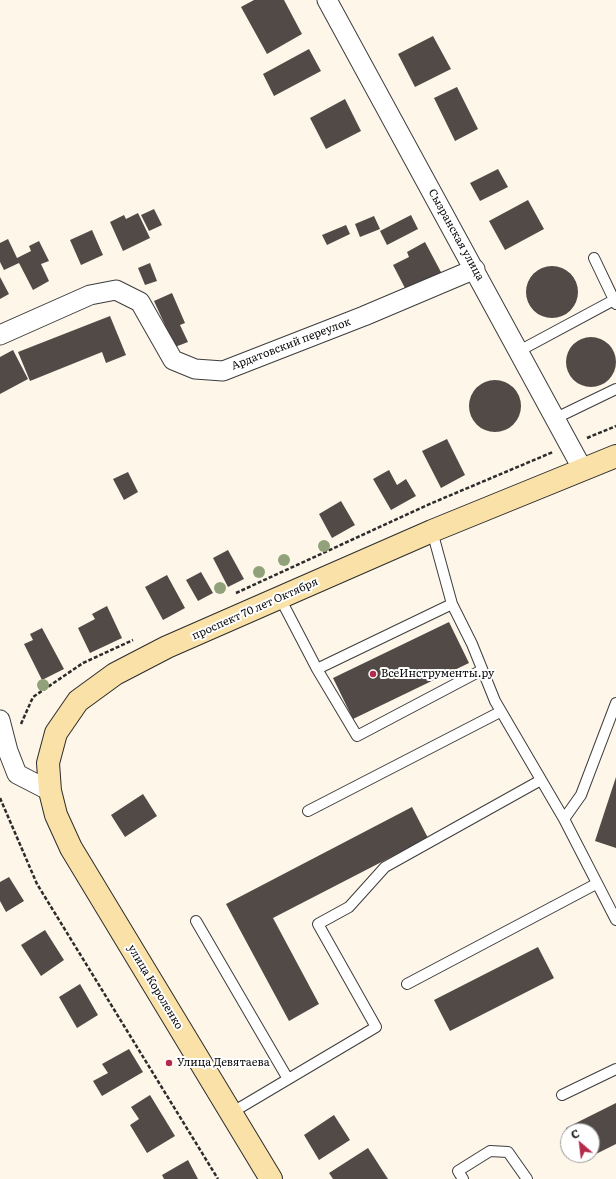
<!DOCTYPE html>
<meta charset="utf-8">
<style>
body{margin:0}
#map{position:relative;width:616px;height:1179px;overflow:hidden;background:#fef6e9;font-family:Literata,serif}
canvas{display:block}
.north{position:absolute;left:560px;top:1123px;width:40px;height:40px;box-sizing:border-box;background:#fff;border:1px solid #9d9d9d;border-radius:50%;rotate:332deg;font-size:11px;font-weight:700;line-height:16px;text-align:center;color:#0a0a0a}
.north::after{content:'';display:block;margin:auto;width:14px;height:18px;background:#b22b4c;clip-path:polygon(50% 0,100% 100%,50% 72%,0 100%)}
</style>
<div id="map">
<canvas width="616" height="1179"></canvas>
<div class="north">С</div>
</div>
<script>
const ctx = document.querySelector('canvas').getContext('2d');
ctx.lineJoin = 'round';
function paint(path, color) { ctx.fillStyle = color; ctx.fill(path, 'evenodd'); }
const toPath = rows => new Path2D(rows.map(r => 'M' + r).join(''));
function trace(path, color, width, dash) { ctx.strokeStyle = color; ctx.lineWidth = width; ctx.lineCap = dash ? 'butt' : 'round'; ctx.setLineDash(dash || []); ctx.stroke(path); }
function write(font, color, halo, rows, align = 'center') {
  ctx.font = font + ' Literata,serif'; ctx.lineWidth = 4; ctx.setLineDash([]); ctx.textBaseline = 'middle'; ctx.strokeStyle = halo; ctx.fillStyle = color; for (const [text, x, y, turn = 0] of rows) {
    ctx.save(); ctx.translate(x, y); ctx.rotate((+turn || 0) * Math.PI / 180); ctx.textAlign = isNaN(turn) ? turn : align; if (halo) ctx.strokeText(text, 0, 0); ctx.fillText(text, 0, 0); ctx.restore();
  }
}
paint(toPath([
 [254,0,284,0,302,34,267,54,241,7],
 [433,36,451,69,415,87,398,54],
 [309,49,321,71,274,96,263,74],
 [457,87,478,129,455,141,434,98],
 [345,99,361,131,326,149,310,118],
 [498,169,508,187,480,201,470,183],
 [528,200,544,229,505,250,489,221],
 [154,209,162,225,149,231,141,215],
 [138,213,150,238,123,251,110,222,124,215,126,219],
 [411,215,418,229,387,245,380,231],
 [374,216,380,229,360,237,355,224],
 [346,225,350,234,327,245,322,235],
 [92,230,103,255,81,265,70,240],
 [8,239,17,258,31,251,29,246,39,241,49,261,41,264,49,281,33,290,19,263,4,270,0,262,0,243],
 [425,242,442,274,407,292,393,265,409,257,407,252],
 [150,263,157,281,145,285,138,268],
 '526 292a26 26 0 1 1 52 0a26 26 0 1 1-52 0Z',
 [0,277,9,294,0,299],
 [172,293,185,323,180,325,188,342,175,347,154,301],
 [110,316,126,355,106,363,102,352,30,381,18,352],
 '566 362a25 25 0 1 1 50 0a25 25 0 1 1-50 0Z',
 [13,350,28,379,0,394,0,357],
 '469 406a26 26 0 1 1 52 0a26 26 0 1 1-52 0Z',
 [447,439,465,475,441,488,422,451],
 [389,470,397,485,406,479,416,496,391,510,373,479],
 [128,472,138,492,124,500,113,479],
 [341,501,355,525,332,538,319,514],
 [228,550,244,579,228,587,213,558],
 [201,572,213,593,198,601,186,580],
 [167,575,185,608,163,620,145,587],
 [107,606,122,638,90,653,78,628,95,619,92,614],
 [449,622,469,663,353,719,333,678],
 [42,628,64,669,42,680,24,644,33,640,30,634],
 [616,777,616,848,595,841],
 [143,794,157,816,125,837,111,815],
 [412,807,428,838,273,918,319,1004,289,1021,226,904],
 [9,877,24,901,6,912,0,901,0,882],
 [45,930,64,960,41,976,21,945],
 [538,947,554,978,450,1031,434,1000],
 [80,984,98,1015,77,1028,59,997],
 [129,1049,143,1072,102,1096,93,1081,108,1073,102,1064],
 [150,1095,175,1136,147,1153,130,1125,139,1119,131,1107],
 [616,1103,616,1144,582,1161,579,1155,592,1155,592,1131,567,1131,566,1128],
 [334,1115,350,1140,319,1160,304,1135],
 [368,1148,388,1179,333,1179,329,1173],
 [188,1160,198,1179,164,1179,162,1175]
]), '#524a47');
const lane = toPath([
 [594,258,616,304],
 [519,351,614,300],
 [556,418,616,389],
 [432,531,452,604,472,644,495,701,564,819,616,920],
 [280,598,317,669,357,736,482,670],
 [317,669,452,604],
 [308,811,500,712],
 [564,819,581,795,616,703],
 [196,921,288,1079],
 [407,984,596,884],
 [562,1095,616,1069],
 [231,1113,376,1027,318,924,349,907,385,867,541,780],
 [463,1179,458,1171,490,1151,508,1152,527,1179]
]);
const street = toPath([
 [327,0,583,470],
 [0,335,90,295,116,290,140,302,173,360,195,369,223,371,364,316,475,269],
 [0,720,8,751,17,774,50,791]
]);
const secondary = toPath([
 [271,1179,71,848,56,815,50,791,48,763,56,733,78,701,115,674,167,647,432,531,616,456]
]);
trace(lane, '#3d3d3d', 12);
trace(street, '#3d3d3d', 21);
trace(secondary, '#2c2c2c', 24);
trace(toPath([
 [587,438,616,426],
 [236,593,432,503,553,452],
 [21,724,33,697,83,663,133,640],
 [0,798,37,884,218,1179]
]), '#2c2c2c', 2.5, [4, 2]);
trace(lane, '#fff', 10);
trace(street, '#fff', 19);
trace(secondary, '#fae1a7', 22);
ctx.fillStyle = '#91a27a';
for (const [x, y] of [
 [324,546],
 [284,560],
 [259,572],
 [220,588],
 [43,685]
]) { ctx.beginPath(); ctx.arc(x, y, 6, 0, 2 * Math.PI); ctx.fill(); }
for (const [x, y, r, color] of [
 [373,674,4,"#b22b4c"],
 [169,1063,4,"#b22b4c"]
]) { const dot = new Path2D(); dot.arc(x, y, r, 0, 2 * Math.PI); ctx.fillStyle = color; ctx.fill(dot); trace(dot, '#fff', 1.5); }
write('11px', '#0a0a0a', '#fff', [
 ["Сызранская улица",456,235,61],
 ["Ардатовский переулок",291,344,-21],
 ["проспект 70 лет Октября",255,609,-24],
 ["улица Короленко",155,987,59]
]);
write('11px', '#0a0a0a', '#fff', [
 ["ВсеИнструменты.ру",381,674],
 ["Улица Девятаева",177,1063]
], 'left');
</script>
